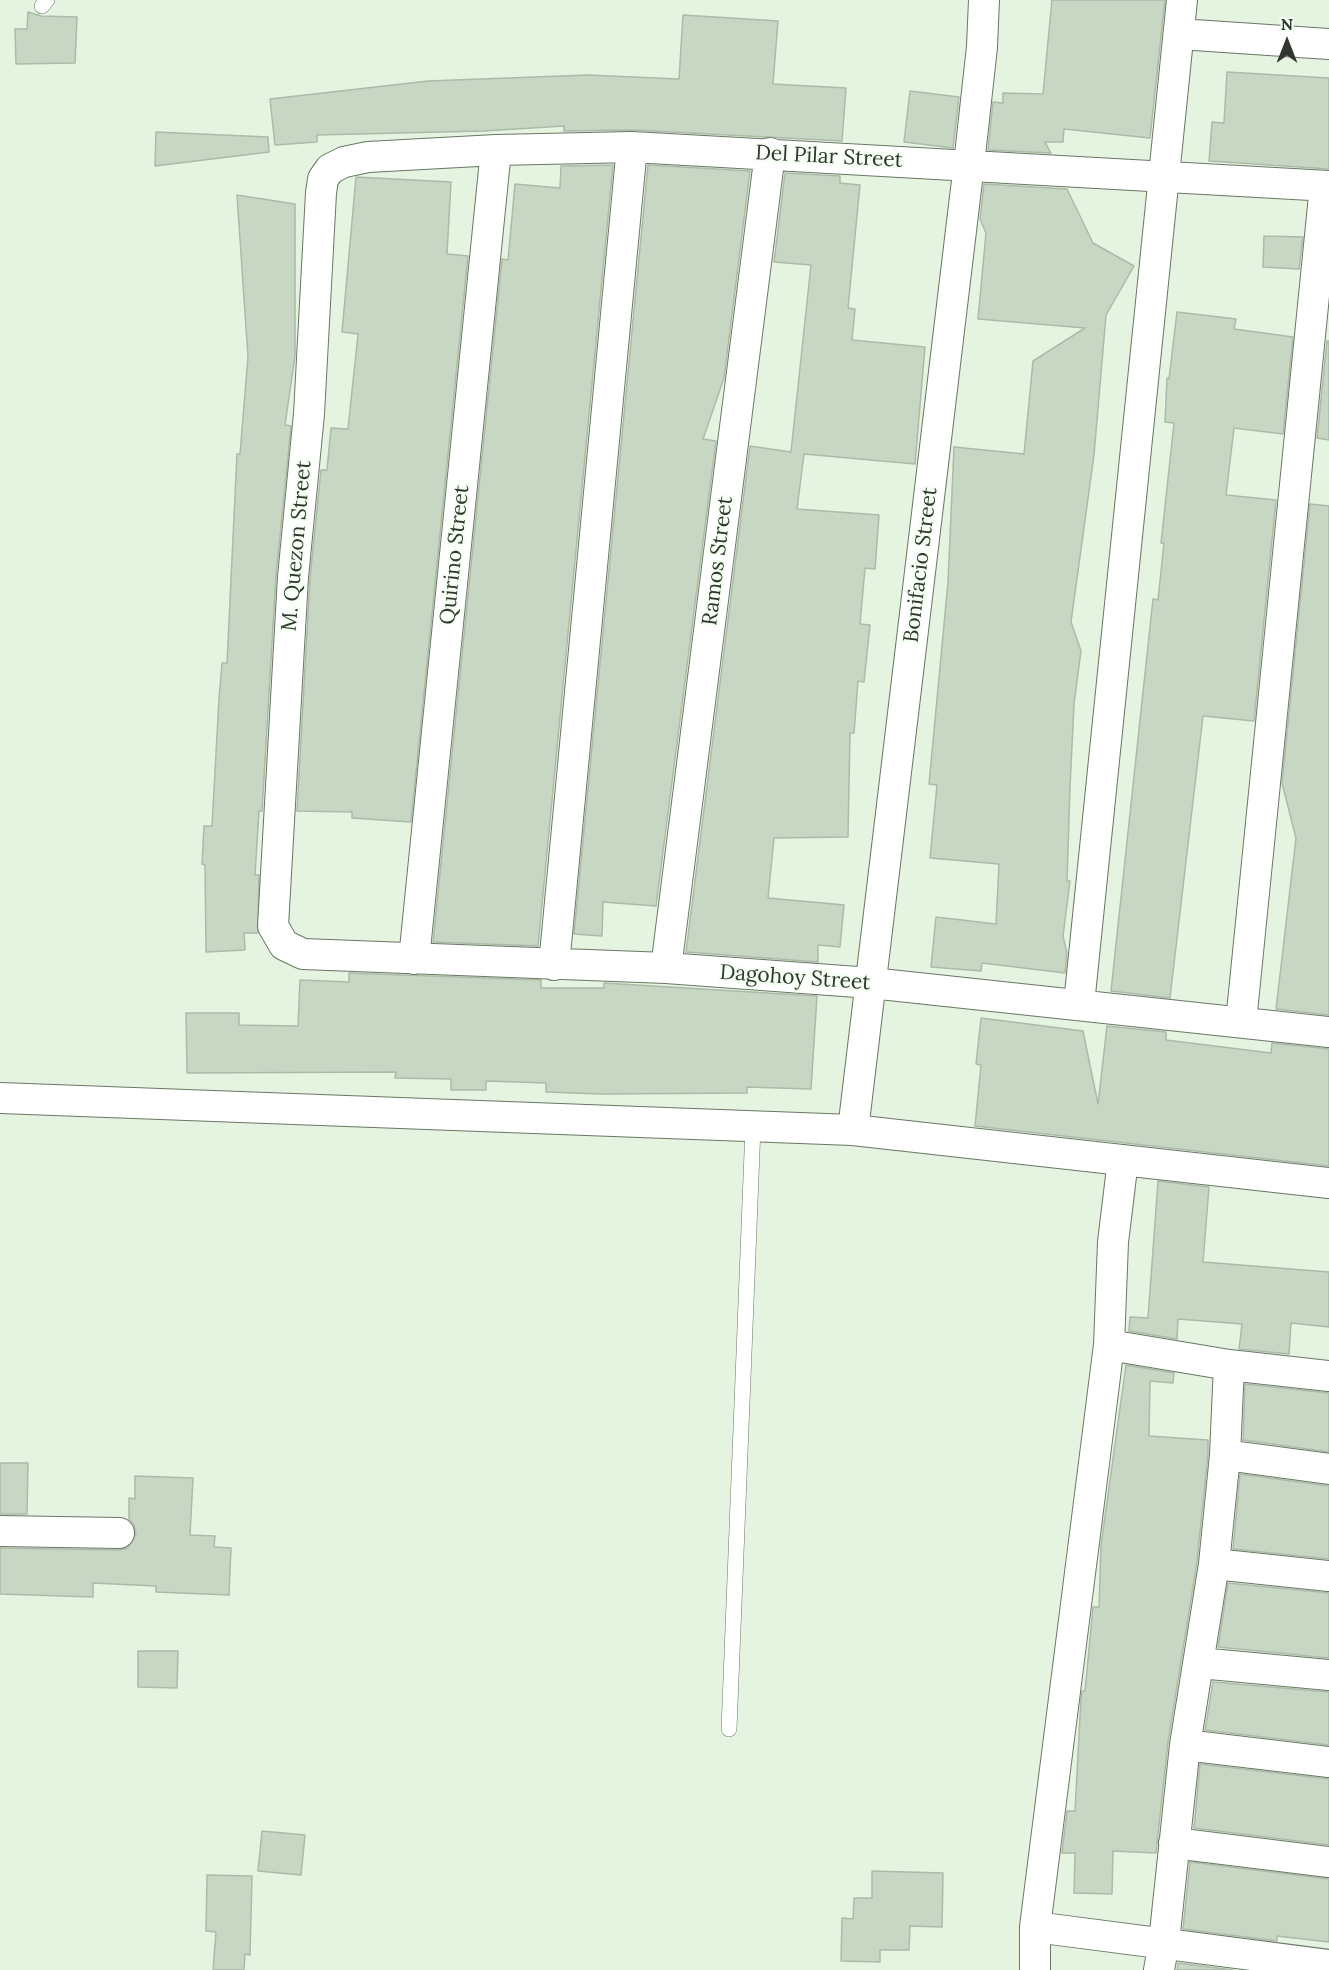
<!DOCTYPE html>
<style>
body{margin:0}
#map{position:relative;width:1329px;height:1970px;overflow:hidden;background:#e4f4e0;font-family:Lora,serif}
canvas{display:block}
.north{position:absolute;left:1257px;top:12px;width:60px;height:60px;-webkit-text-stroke:4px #f5fff3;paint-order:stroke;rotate:0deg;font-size:16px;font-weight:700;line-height:24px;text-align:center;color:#31372f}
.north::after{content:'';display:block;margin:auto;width:21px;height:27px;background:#31372f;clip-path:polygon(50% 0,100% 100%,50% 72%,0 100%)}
</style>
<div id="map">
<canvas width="1329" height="1970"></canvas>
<div class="north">N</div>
</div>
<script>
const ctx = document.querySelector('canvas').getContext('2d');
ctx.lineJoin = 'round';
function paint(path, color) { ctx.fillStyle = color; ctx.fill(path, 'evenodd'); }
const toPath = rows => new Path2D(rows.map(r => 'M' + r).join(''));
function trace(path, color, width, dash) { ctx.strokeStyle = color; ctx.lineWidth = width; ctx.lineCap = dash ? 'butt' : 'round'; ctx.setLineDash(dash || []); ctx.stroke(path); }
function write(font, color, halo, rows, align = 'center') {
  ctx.font = font + ' Lora,serif'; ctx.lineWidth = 5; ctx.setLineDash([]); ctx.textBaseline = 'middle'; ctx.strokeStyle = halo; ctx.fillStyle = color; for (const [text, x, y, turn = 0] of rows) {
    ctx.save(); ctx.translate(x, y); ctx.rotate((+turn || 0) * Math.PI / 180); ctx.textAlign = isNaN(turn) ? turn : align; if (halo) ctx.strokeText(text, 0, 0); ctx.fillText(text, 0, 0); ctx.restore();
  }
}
const building = toPath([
 [1052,0,1165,0,1150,138,1064,129,1063,142,1045,142,1051,153,988,150,993,102,1003,103,1003,93,1043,94,1052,0],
 [28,12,41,16,77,17,75,63,16,64,15,29,27,29,28,12],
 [683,15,778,21,773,84,846,88,842,141,633,130,564,131,564,126,484,131,317,135,317,142,275,145,270,99,428,81,588,75,679,79,683,15],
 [1227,72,1329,78,1329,169,1209,161,1212,122,1224,123,1227,72],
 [910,91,959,97,953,148,904,142,910,91],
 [156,132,268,137,269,152,155,166,156,132],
 [613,165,538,946,433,942,502,259,508,260,515,184,560,188,561,166,613,165],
 [648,165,750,171,724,378,703,439,716,441,656,906,603,902,602,936,574,934,648,165],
 [785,173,840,176,840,183,860,185,848,308,855,309,852,340,925,347,915,464,804,454,797,509,879,515,875,569,865,568,860,624,870,625,864,682,858,681,854,733,850,733,848,837,774,838,768,898,844,905,840,947,818,945,818,962,686,952,750,446,791,452,811,265,774,262,785,173],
 [356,177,451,182,447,254,468,256,411,822,352,818,352,812,297,811,310,578,321,470,327,470,331,428,348,429,358,334,342,332,356,177],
 [984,184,1067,189,1093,243,1134,266,1106,315,1094,455,1071,622,1081,651,1074,704,1070,787,1067,881,1070,881,1063,936,1067,953,1065,973,982,963,981,971,931,967,936,917,996,924,999,864,930,858,937,785,929,784,948,582,954,447,1024,454,1033,361,1085,328,978,319,986,233,980,219,984,184],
 [237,195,295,204,295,356,285,425,291,426,276,576,262,811,259,811,255,875,259,875,258,933,244,933,245,950,206,952,205,865,202,864,204,826,212,826,219,699,222,663,227,663,237,454,240,454,248,357,237,195],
 [1264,236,1303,237,1299,269,1263,267,1264,236],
 [1177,312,1236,319,1234,329,1293,337,1283,434,1234,428,1226,495,1276,500,1254,721,1203,716,1170,998,1111,991,1153,599,1158,600,1164,543,1161,543,1174,423,1165,422,1167,378,1169,379,1177,312],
 [1327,341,1329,341,1329,440,1317,438,1327,341],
 [1310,504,1329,506,1329,1015,1276,1009,1296,838,1282,783,1310,504],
 [349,973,541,980,541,988,604,988,604,983,817,996,811,1089,747,1087,747,1093,601,1094,546,1092,546,1083,486,1081,486,1090,451,1090,451,1079,395,1078,396,1072,187,1073,186,1013,239,1013,239,1025,298,1026,300,980,349,982,349,973],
 [981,1018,1083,1031,1098,1104,1107,1026,1166,1032,1166,1040,1271,1053,1272,1043,1329,1049,1329,1166,975,1126,981,1065,976,1064,981,1018],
 [1158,1181,1209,1187,1203,1262,1329,1272,1329,1327,1291,1323,1289,1354,1239,1349,1242,1324,1178,1319,1177,1339,1129,1331,1130,1317,1148,1318,1158,1181],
 [1126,1365,1174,1373,1173,1383,1150,1381,1149,1436,1208,1440,1208,1454,1197,1562,1168,1742,1156,1853,1113,1851,1112,1894,1074,1893,1075,1853,1062,1853,1067,1811,1075,1811,1081,1698,1082,1691,1085,1691,1093,1607,1099,1607,1101,1545,1126,1365],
 [1245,1384,1329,1393,1329,1452,1243,1440,1245,1384],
 [0,1463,28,1463,27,1514,0,1514,0,1463],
 [1240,1474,1329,1486,1329,1559,1233,1549,1240,1474],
 [135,1476,193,1478,190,1535,215,1536,214,1547,231,1548,229,1595,156,1592,156,1586,93,1583,93,1597,0,1594,0,1548,119,1550,128,1548,136,1534,134,1525,129,1519,129,1498,135,1499,135,1476],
 [1228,1583,1329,1593,1329,1658,1218,1647,1228,1583],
 [138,1651,178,1651,177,1688,138,1687,138,1651],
 [1213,1682,1329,1692,1329,1745,1205,1730,1213,1682],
 [1200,1764,1329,1779,1329,1845,1194,1828,1200,1764],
 [262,1831,305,1835,301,1875,258,1871,262,1831],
 [1190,1862,1329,1879,1329,1942,1277,1936,1277,1941,1183,1929,1190,1862],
 [872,1871,943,1873,942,1927,910,1926,909,1950,880,1950,880,1962,841,1961,842,1918,853,1919,854,1898,872,1898,872,1871],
 [207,1875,252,1876,250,1955,245,1954,244,1970,213,1970,216,1932,206,1931,207,1875],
 [1178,1963,1233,1970,1177,1970,1178,1963]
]);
paint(building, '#c7d7c4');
trace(building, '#abbba8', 1.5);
const lane = toPath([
 [42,6,47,0],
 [729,1729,753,1127]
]);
const street = toPath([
 [1179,34,1329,44],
 [1329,186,632,147,496,150,368,157,344,162,330,169,323,179,321,193,309,414,293,577,273,926,284,945,303,954,666,968,871,983,1329,1032],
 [414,959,496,150],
 [554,965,632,147],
 [666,968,770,153],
 [1079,1004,1182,0],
 [1241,1022,1325,186],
 [0,1098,853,1130,1329,1183],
 [853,1130,969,164,982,47,984,0],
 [1109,1345,1229,1365,1329,1376],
 [1225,1455,1329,1469],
 [0,1531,119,1533],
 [1214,1564,1329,1576],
 [1199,1663,1329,1675],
 [1185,1745,1329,1762],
 [1174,1843,1329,1862],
 [1035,1927,1329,1965],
 [1035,1970,1035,1927,1109,1345,1113,1242,1123,1160],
 [1159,1970,1164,1942,1185,1745,1214,1564,1225,1455,1229,1365]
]);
trace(lane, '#697765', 16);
trace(street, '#697765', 32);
trace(lane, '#fff', 15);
trace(street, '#fff', 30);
write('21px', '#31372f', '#f5fff3', [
 ["Del Pilar Street",829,157,3],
 ["M. Quezon Street",297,546,-85],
 ["Quirino Street",455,555,-84],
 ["Ramos Street",718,561,-83],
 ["Bonifacio Street",921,565,-83],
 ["Dagohoy Street",795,978,4]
]);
</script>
